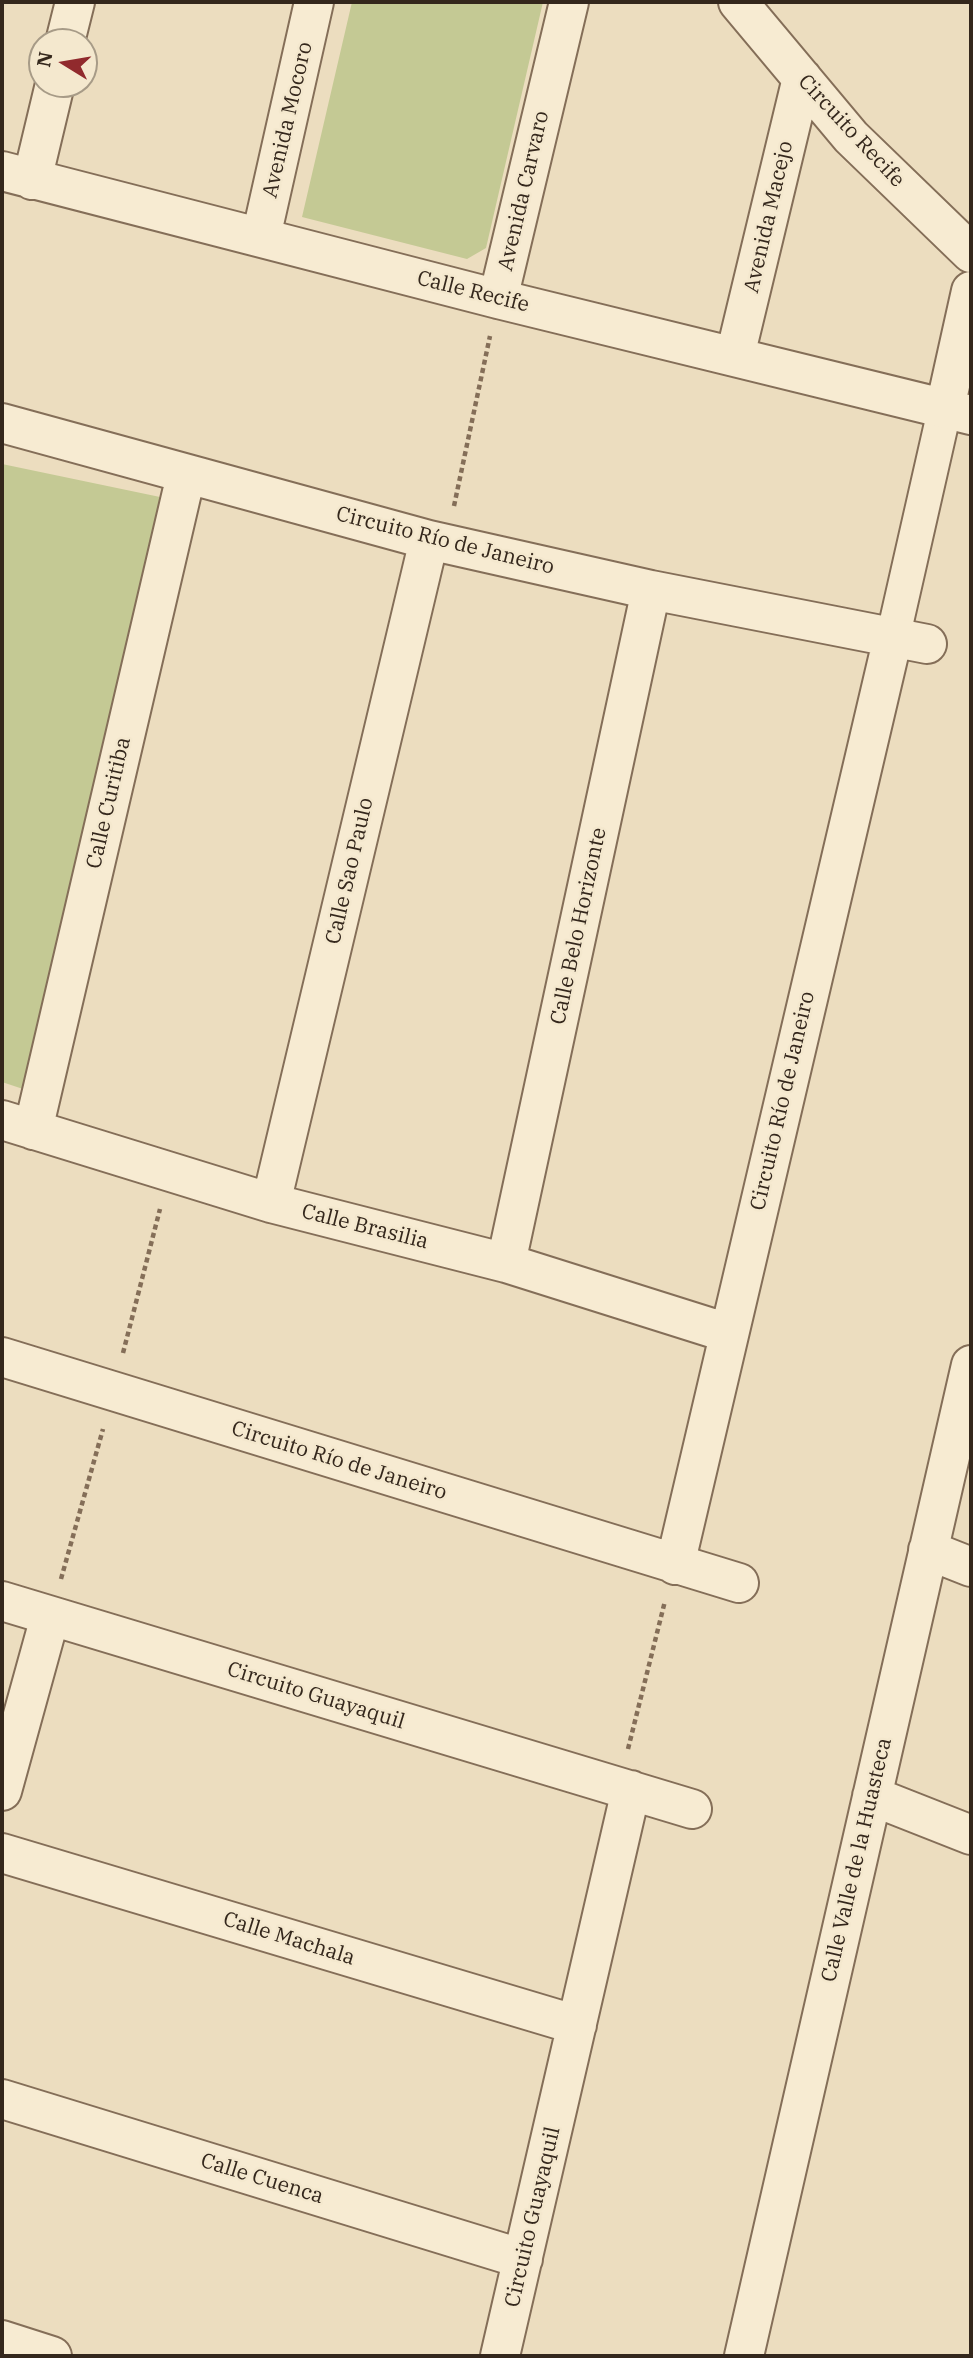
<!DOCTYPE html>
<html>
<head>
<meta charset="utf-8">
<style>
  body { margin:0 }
  #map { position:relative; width:973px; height:2358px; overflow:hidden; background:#ecddbf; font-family:"IBM Plex Serif",serif }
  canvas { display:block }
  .frame { position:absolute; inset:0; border:4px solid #34271c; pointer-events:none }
  .north { position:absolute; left:28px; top:28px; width:70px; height:70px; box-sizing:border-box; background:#f4e8ce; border:2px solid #a79b87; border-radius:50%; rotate:281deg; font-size:19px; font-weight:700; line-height:28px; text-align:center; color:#34271c }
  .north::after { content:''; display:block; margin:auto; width:24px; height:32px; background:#912a2d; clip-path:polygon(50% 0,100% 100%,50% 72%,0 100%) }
</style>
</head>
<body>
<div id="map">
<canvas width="973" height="2358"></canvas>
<div class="frame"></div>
<div class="north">N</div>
</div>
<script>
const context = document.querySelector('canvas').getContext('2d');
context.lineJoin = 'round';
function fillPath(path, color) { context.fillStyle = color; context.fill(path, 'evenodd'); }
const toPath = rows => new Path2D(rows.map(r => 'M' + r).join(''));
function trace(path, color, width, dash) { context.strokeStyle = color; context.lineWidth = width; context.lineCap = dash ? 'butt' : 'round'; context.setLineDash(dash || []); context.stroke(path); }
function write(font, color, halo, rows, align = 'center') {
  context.font = font + ' "IBM Plex Serif",serif'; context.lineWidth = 5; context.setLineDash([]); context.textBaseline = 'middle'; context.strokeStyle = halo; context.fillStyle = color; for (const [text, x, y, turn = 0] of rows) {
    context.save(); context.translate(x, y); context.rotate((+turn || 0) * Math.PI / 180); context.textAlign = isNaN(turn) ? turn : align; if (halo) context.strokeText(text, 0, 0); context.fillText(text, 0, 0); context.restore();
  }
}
fillPath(toPath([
  [352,2,543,2,486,248,467,259,302,217],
  [2,464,160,497,23,1089,2,1082]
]), '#c4c994');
const pedestrian = toPath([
  [893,637,945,408]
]);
const minor = toPath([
  [738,2,851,137,971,253],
  [65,42,75,2],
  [2,171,498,299,971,415],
  [32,180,55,84],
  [261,237,314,2],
  [498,299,569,2],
  [735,356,802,78],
  [945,408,971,291],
  [2,423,429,540,651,590,927,644],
  [2,1120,271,1203,506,1263,728,1333],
  [33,1130,186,475],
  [271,1203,429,540],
  [506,1263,651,590],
  [2,1357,739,1583],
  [928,1550,971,1567],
  [675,1565,893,637],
  [2,1601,692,1809],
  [2,1791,50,1617],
  [872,1796,971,1835],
  [2,1853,577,2025],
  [2,2099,523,2259],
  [2,2340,52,2356],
  [500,2356,631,1790],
  [744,2356,971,1365]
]);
trace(pedestrian, '#846e58', 37);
trace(minor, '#846e58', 42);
trace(toPath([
  [454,506,490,336],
  [123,1353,160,1209],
  [61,1579,103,1429],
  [628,1749,665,1601]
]), '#846e58', 4.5, [5, 3.5]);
trace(pedestrian, '#f7ebd2', 33);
trace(minor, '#f7ebd2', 38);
write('21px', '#34271c', '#f4e8ce', [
  ["Avenida Mocoro",288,120,-77],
  ["Circuito Recife",851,131,47],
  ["Avenida Carvaro",524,191,-77],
  ["Avenida Macejo",769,217,-77],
  ["Calle Recife",473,292,14],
  ["Circuito Río de Janeiro",445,541,14],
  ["Calle Curitiba",109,803,-77],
  ["Calle Sao Paulo",350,871,-77],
  ["Calle Belo Horizonte",579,926,-78],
  ["Circuito Río de Janeiro",783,1101,-77],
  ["Calle Brasilia",365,1227,14],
  ["Circuito Río de Janeiro",339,1461,17],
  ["Circuito Guayaquil",316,1696,17],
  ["Calle Valle de la Huasteca",857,1860,-77],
  ["Calle Machala",289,1939,17],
  ["Calle Cuenca",262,2179,17],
  ["Circuito Guayaquil",533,2217,-77]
]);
</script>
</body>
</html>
